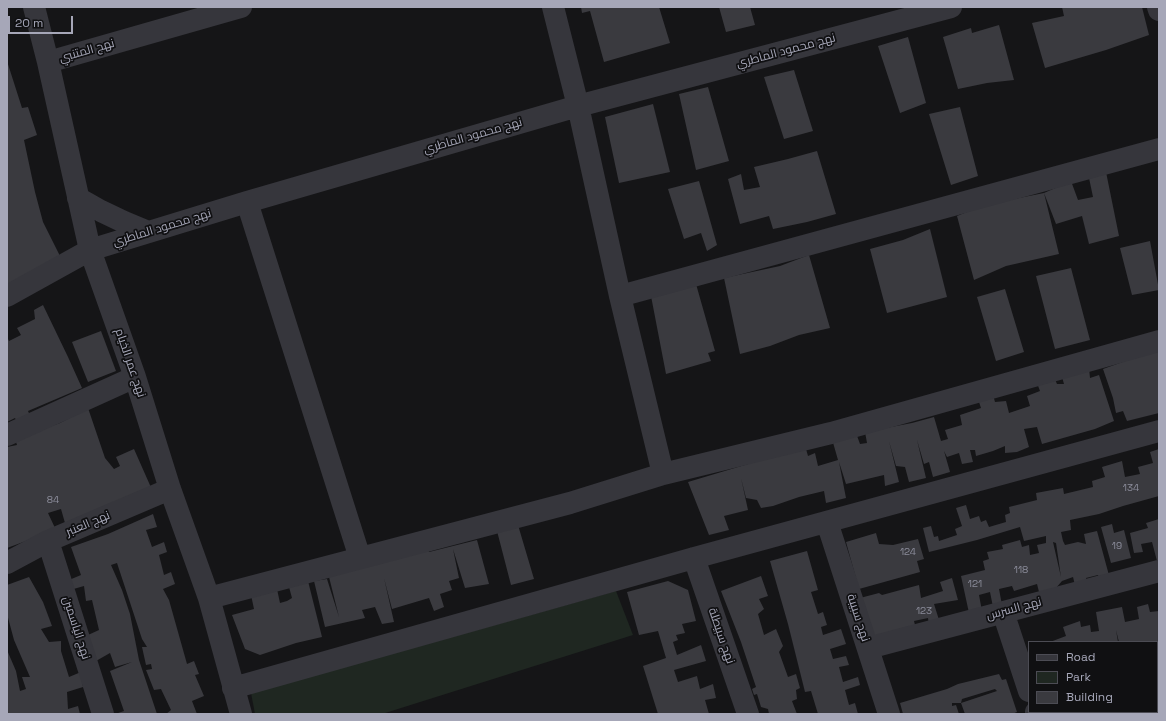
<!DOCTYPE html>
<html>
<head>
<meta charset="utf-8">
<style>
  body { margin:0 }
  #map { position:relative; width:1166px; height:721px; overflow:hidden; background:#151517; font-family:"Space Grotesk",sans-serif }
  canvas { display:block }
  .frame { position:absolute; inset:0; border:8px solid #a6a7b8; pointer-events:none }
  .legend { position:absolute; left:1028px; top:641px; width:130px; height:72px; box-sizing:border-box; background:#101012; border:1px solid #4c4c54; margin:0; padding:5px 7px; list-style:none; font-size:12px; color:#a6a7b8 }
  .legend li { display:flex; align-items:center; gap:8px; height:20px }
  .legend b { width:20px; border:1px solid #4c4c54 }
  .scale { position:absolute; left:8px; top:16px; width:65px; height:18px; box-sizing:border-box; border:2px solid #a6a7b8; border-top:0; padding-left:5px; font-size:12px; line-height:14px; white-space:nowrap; color:#a6a7b8; -webkit-text-stroke:3px #101012; paint-order:stroke }
</style>
</head>
<body>
<div id="map">
<canvas width="1166" height="721"></canvas>
<div class="frame"></div>
<ul class="legend">
<li><b style="height:5px;background:#36363c"></b>Road</li>
<li><b style="height:11px;background:#1f2721"></b>Park</li>
<li><b style="height:11px;background:#3a3a3f"></b>Building</li>
</ul>
<div class="scale">20 m</div>
</div>
<script>
const context = document.querySelector('canvas').getContext('2d');
context.lineJoin = 'round';
function fillPath(path, color) { context.fillStyle = color; context.fill(path, 'evenodd'); }
const toPath = rows => new Path2D(rows.map(r => 'M' + r).join(''));
function trace(path, color, width, dash) { context.strokeStyle = color; context.lineWidth = width; context.lineCap = dash ? 'butt' : 'round'; context.setLineDash(dash || []); context.stroke(path); }
function write(font, color, halo, rows, align = 'center') {
  context.font = font + ' "Space Grotesk",Cairo,sans-serif'; context.lineWidth = 3.5; context.setLineDash([]); context.textBaseline = 'middle'; context.strokeStyle = halo; context.fillStyle = color; for (const [text, x, y, turn = 0] of rows) {
    context.save(); context.translate(x, y); context.rotate((+turn || 0) * Math.PI / 180); context.textAlign = isNaN(turn) ? turn : align; if (halo) context.strokeText(text, 0, 0); context.fillText(text, 0, 0); context.restore();
  }
}
fillPath(toPath([
  [616,591,633,635,382,714,255,714,251,693]
]), '#1f2721');
fillPath(toPath([
  [581,7,659,7,670,43,604,62,590,11,582,13],
  [719,7,750,7,755,25,726,32],
  [1062,7,1142,7,1149,35,1106,50,1045,68,1032,23,1064,16],
  [999,25,1014,80,987,83,958,89,943,37,971,28,972,33],
  [908,37,926,103,900,113,878,46],
  [7,61,22,108,28,107,37,135,24,140,35,192,43,222,59,254,60,260,7,285],
  [794,70,813,131,784,139,764,77],
  [708,87,729,161,696,170,679,94],
  [653,104,670,172,619,183,605,117],
  [960,107,978,176,951,185,929,114],
  [817,151,836,214,807,222,773,229,769,216,740,224,728,179,741,174,744,190,760,187,754,167,788,159],
  [1106,172,1119,236,1089,244,1082,216,1056,224,1044,193,1071,181,1078,200,1093,197,1089,178],
  [699,181,717,245,707,251,701,233,684,239,668,189],
  [1044,193,1059,254,1006,266,974,280,957,216,984,205],
  [930,229,947,297,887,313,870,249,903,240],
  [1150,241,1159,290,1132,295,1120,248],
  [809,255,830,328,799,335,770,346,740,354,724,278,780,266],
  [1071,268,1090,340,1055,349,1036,276],
  [696,284,715,351,708,353,711,361,666,374,651,296],
  [1005,289,1024,352,996,361,977,297],
  [43,305,68,357,82,388,28,411,32,420,19,426,15,418,7,422,7,337,9,341,21,335,17,328,35,319,34,310],
  [101,331,116,371,88,382,72,342],
  [1159,349,1159,413,1127,421,1123,411,1116,413,1113,398,1103,369],
  [1089,368,1090,378,1099,375,1114,421,1095,429,1042,444,1037,427,1024,429,1029,447,1017,452,1005,453,1005,446,993,451,976,456,975,450,970,450,973,462,962,464,959,453,947,457,944,451,950,472,933,477,929,462,924,464,917,440,926,478,909,482,905,467,896,466,889,441,899,482,885,486,884,475,846,484,839,462,846,498,826,503,824,491,799,497,773,506,761,508,757,500,746,498,741,478,748,510,724,516,729,530,709,535,688,482,788,452,806,449,808,456,815,453,818,466,838,460,832,439,856,433,860,444,867,443,865,432,912,423,934,417,941,441,948,439,945,430,962,425,960,415,981,408,978,399,993,395,995,402,1006,401,1009,413,1030,406,1027,396,1040,391,1037,383,1054,377,1057,384,1064,384,1062,377],
  [88,408,105,458,114,469,120,466,116,457,134,449,153,492,65,523,61,509,48,513,55,528,26,541,7,548,7,447,17,445,15,439,60,423],
  [1159,449,1159,496,1123,506,1099,514,1070,520,1071,530,1061,532,1063,541,1065,545,1078,542,1086,544,1084,534,1097,531,1110,579,1100,581,1098,575,1086,578,1088,586,1076,589,1073,577,1062,581,1056,588,1039,592,1037,584,1014,591,1012,586,999,589,1002,605,993,607,990,592,979,595,982,611,969,613,961,576,985,570,983,561,989,559,987,552,1003,549,1002,545,1020,540,1022,547,1029,545,1030,555,1039,553,1037,545,1046,543,1046,536,1024,541,1020,527,977,540,929,552,923,528,931,526,934,537,938,536,939,541,957,535,955,529,962,526,956,508,966,505,970,519,979,516,981,522,986,520,989,527,1006,522,1005,515,1010,513,1009,507,1037,500,1036,493,1063,488,1064,494,1093,487,1092,481,1105,477,1102,467,1122,461,1125,477,1140,474,1138,467,1153,463,1150,452],
  [1053,542,1056,543,1061,577],
  [153,514,157,527,146,530,152,547,164,542,167,552,159,555,164,575,171,572,175,584,163,589,169,600,187,664,194,661,199,674,195,675,204,696,192,701,197,714,166,714,171,710,161,689,154,690,146,670,152,669,151,664,146,665,142,647,147,647,142,639,117,563,111,565,122,590,130,614,139,660,157,714,115,714,124,711,110,671,132,662,115,667,110,653,96,661,88,635,99,630,92,600,86,601,84,586,70,590,69,580,81,575,71,547,108,534],
  [1159,519,1159,560,1157,561,1152,542,1141,544,1143,552,1134,553,1130,533,1148,528,1146,523],
  [1112,524,1114,533,1124,530,1131,558,1111,563,1101,527],
  [518,525,534,579,511,585,497,531],
  [876,533,879,544,893,545,918,539,924,559,917,561,920,572,859,589,846,542],
  [477,540,489,584,465,588,453,549,459,578,449,581,452,590,440,594,444,607,434,611,429,598,392,609,384,578,394,622,382,624,375,607,362,610,365,618,325,627,314,581,327,579,339,617,328,573,427,547,429,552],
  [807,551,818,590,811,592,818,614,823,612,827,625,821,627,823,635,841,629,846,644,830,649,833,659,846,656,849,665,839,667,843,682,858,677,860,685,845,690,849,705,855,703,858,714,818,714,811,691,805,692,788,624,770,561],
  [761,576,768,596,759,599,764,609,758,614,764,635,776,629,783,646,779,652,788,677,796,674,800,688,796,690,797,699,792,701,797,714,769,714,768,709,761,707,757,694,754,695,752,689,756,687,741,642,721,591],
  [29,577,43,602,52,626,41,629,49,642,61,641,61,651,69,677,81,672,83,687,67,692,68,709,78,706,80,714,7,714,7,650,16,671,20,691,26,689,22,677,30,677,14,640,7,614,7,585],
  [952,578,958,600,934,604,940,623,929,626,928,618,914,621,916,629,872,644,860,598,879,593,882,595,919,585,921,598,943,591,940,582],
  [308,581,322,637,296,643,260,655,245,649,232,615,254,609,251,595,277,589,280,603,287,601,292,598,289,587],
  [668,581,688,590,696,621,682,624,685,633,676,635,678,640,673,642,677,655,701,645,706,661,674,670,678,682,697,676,700,689,713,684,716,698,705,700,709,714,658,714,643,666,666,658,658,631,639,635,627,592],
  [1148,604,1150,612,1159,611,1159,676,1157,676,1157,642,1119,642,1116,630,1118,642,1050,642,1066,636,1063,627,1080,621,1081,627,1090,625,1091,632,1099,631,1096,612,1122,607,1125,622,1139,619,1137,607],
  [999,674,1002,680,1006,679,1017,712,1012,714,965,714,961,703,952,703,952,706,956,705,959,714,903,714,900,703,947,689,958,684],
  [995,689,997,691,961,703,962,699],
  [1040,712,1085,712,1085,714,1040,714]
]), '#3a3a3f');
trace(toPath([
  [34,7,48,62,90,250,135,377,170,489,209,598,241,714],
  [553,7,578,106,620,296,663,474],
  [1158,7,1159,10],
  [48,62,241,7],
  [78,198,101,211,124,222,148,232],
  [247,202,360,558],
  [7,296,90,250,247,202,578,106,951,7],
  [620,296,1159,149],
  [7,435,135,377],
  [827,522,889,714],
  [48,541,103,714],
  [694,558,748,714],
  [7,563,48,541,170,489],
  [209,598,570,503,663,474,831,433,1159,341],
  [1003,612,1029,691],
  [868,648,1159,571],
  [233,688,694,558,1159,431],
  [1036,712,1036,714],
  [1147,714,1155,712]
]), '#36363c', 22);
write('10px', '#8b8c9a', null, [
  ["134",1131,488],
  ["84",53,500],
  ["19",1117,546],
  ["124",908,552],
  ["118",1021,570],
  ["121",975,584],
  ["123",924,611]
]);
write('12px', '#a6a7b8', '#101012', [
  ["نهج المتنبي",87,51,-16],
  ["نهج محمود الماطري",786,51,-15],
  ["نهج محمود الماطري",473,136,-16],
  ["نهج محمود الماطري",162,228,-17],
  ["نهج عمر الخيام",130,363,71],
  ["نهج العنبر",88,524,-23],
  ["نهج السرس",1014,609,-15],
  ["نهج سبيبة",858,618,72],
  ["نهج الياسمين",76,628,72],
  ["نهج سبيطلة",721,636,71]
]);
</script>
</body>
</html>
